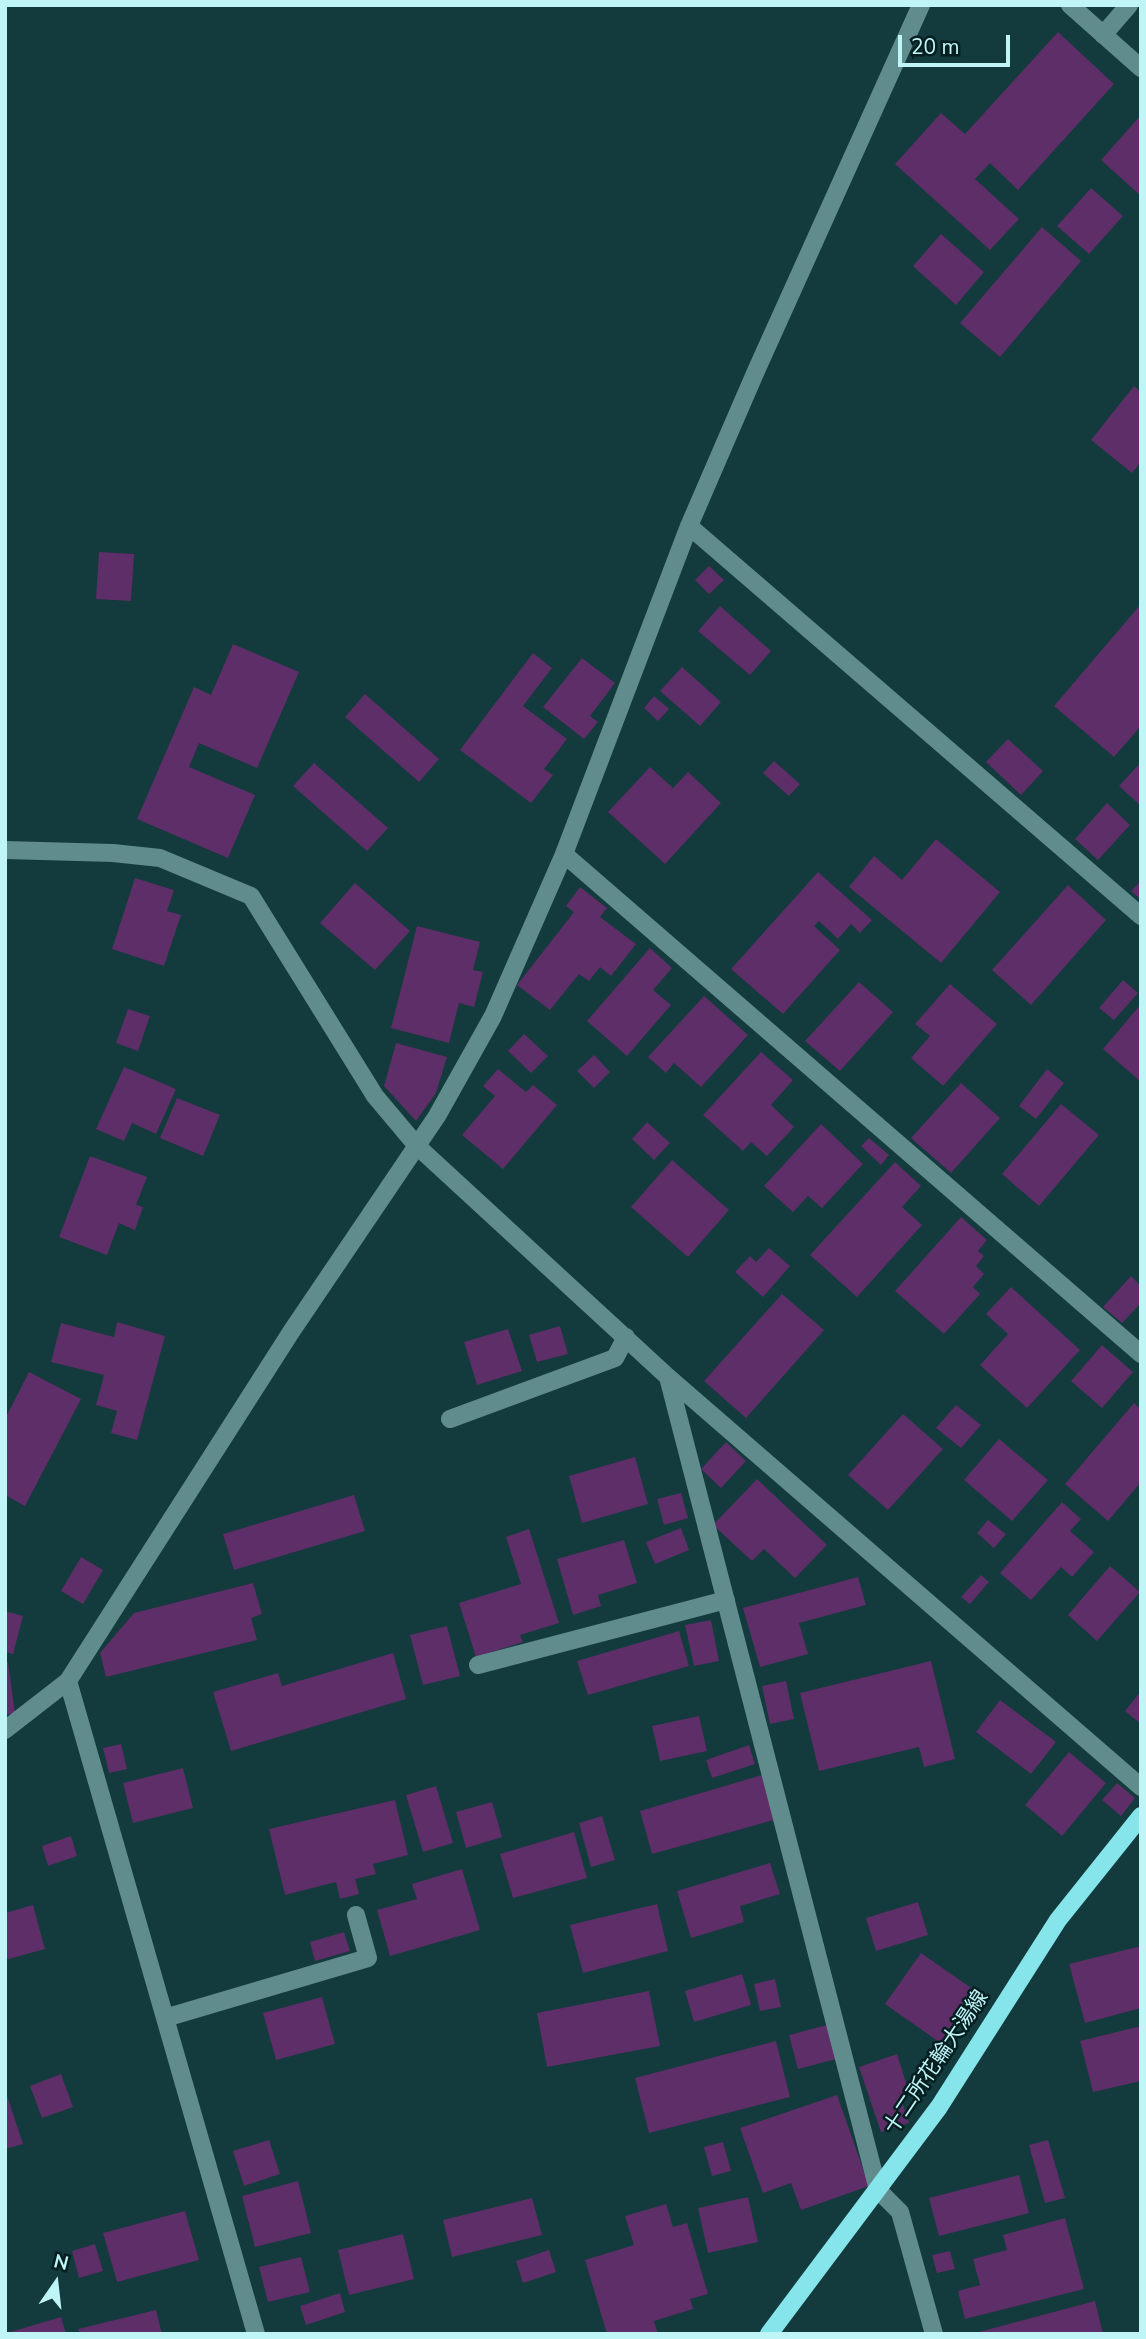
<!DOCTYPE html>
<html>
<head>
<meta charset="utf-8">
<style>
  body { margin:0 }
  #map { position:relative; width:1146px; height:2339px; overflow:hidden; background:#133a3c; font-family:"Nunito Sans",sans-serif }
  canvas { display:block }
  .frame { position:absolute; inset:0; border:7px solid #c0f5f8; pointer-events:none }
  .north { position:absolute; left:21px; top:2248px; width:70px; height:70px; -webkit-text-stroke:5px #051f21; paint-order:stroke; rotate:14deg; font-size:19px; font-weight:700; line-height:28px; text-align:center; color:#c0f5f8 }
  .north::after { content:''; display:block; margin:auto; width:24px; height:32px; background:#c0f5f8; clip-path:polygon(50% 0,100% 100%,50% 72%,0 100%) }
  .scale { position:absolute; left:898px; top:35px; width:112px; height:32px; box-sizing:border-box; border:4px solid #c0f5f8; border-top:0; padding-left:9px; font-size:21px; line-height:24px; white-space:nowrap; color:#c0f5f8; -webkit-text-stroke:5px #051f21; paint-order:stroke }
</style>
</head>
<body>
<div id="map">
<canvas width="1146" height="2339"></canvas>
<div class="frame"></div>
<div class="north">N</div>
<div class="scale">20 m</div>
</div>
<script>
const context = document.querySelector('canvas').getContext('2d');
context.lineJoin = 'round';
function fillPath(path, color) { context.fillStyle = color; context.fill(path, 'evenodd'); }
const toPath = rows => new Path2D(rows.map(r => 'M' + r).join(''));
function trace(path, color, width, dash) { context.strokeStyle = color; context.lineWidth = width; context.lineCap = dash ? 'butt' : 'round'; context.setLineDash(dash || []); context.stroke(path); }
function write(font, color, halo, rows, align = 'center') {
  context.font = font + ' "Nunito Sans","Noto Sans JP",sans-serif'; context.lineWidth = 5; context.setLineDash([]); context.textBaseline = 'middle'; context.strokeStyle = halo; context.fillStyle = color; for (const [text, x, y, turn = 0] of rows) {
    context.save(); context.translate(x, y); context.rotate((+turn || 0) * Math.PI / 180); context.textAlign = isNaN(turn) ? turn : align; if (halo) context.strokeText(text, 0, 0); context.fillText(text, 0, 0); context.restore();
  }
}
fillPath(toPath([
  [1058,32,1114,84,1018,190,990,163,975,179,1019,219,990,250,895,164,941,113,965,134],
  [1141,115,1141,196,1101,160],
  [1091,188,1123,216,1089,254,1057,226],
  [1042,227,1081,261,1000,357,960,323],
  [941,234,984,272,956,305,913,266],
  [1134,386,1141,392,1141,462,1132,473,1091,440],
  [99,552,134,554,131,601,96,599],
  [709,566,724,580,709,594,695,580],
  [1141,604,1141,726,1114,757,1054,706],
  [720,606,771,651,750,675,698,631],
  [233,644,299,672,257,768,199,743,189,767,255,795,228,858,137,819,194,687,211,695],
  [533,653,552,668,523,706,567,739,544,769,553,775,531,803,460,750],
  [582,658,615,683,590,716,598,722,584,739,543,707],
  [682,667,721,702,700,726,660,691],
  [365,694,439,759,419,782,345,717],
  [654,696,669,709,658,721,644,708],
  [1008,739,1043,771,1021,795,986,762],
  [774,761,800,784,789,796,763,773],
  [1141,762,1141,806,1119,786],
  [314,763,388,828,367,851,293,786],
  [650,767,673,788,688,772,721,803,665,864,608,812],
  [1107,803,1130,825,1098,860,1075,839],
  [936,839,1000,892,941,963,849,887,874,856,902,880],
  [818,872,872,920,860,933,851,924,838,939,819,921,814,926,840,950,783,1014,731,969],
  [135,878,174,890,167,911,181,915,164,966,112,949],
  [1141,881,1141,900,1131,891],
  [355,883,410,931,375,970,320,923],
  [1068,885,1106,920,1031,1005,992,970],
  [580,887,607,908,600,917,636,944,611,976,600,967,589,981,579,974,550,1010,517,985,574,912,566,906],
  [417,926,480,942,473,970,483,972,474,1007,459,1003,449,1043,391,1028],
  [650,948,672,968,653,990,671,1005,627,1056,587,1021],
  [1123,980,1138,993,1114,1020,1099,1008],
  [859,982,893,1012,840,1071,805,1041],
  [950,984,997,1024,943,1086,911,1058,930,1036,915,1024],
  [704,996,748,1035,701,1087,674,1063,666,1073,648,1057],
  [1141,1004,1141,1082,1103,1049],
  [128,1009,150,1016,138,1051,116,1043],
  [524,1034,548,1056,531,1073,508,1051],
  [396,1043,447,1057,436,1093,416,1121,384,1086],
  [761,1052,793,1080,771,1105,794,1127,767,1156,751,1142,743,1151,703,1115],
  [594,1055,610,1072,594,1088,577,1071],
  [124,1067,176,1089,156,1134,132,1123,124,1141,96,1129],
  [498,1069,526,1092,533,1085,557,1105,503,1169,462,1135,495,1096,483,1086],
  [1047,1069,1064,1083,1036,1119,1019,1106],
  [961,1083,1000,1118,951,1173,911,1138],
  [177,1098,220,1115,203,1156,160,1138],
  [1061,1104,1099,1135,1039,1206,1002,1174],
  [647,1122,670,1143,654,1160,632,1139],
  [821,1124,863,1164,822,1208,808,1196,793,1212,764,1186],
  [869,1138,889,1155,881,1165,861,1146],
  [90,1156,147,1177,136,1205,143,1207,135,1230,119,1223,107,1255,59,1237],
  [672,1160,729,1210,688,1257,631,1207],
  [895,1162,921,1186,902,1207,922,1225,857,1297,810,1255],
  [961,1217,987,1240,978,1251,984,1256,976,1266,984,1274,973,1287,980,1294,944,1334,895,1291],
  [769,1248,790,1266,763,1297,735,1272,750,1256,756,1262],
  [1131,1276,1141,1286,1141,1303,1122,1323,1103,1307],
  [1011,1287,1080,1350,1027,1408,980,1365,1008,1334,986,1314],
  [782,1294,824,1330,746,1418,704,1381],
  [117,1322,165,1336,137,1440,111,1433,117,1411,96,1405,104,1375,51,1362,61,1323,114,1337],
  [560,1326,568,1354,537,1362,529,1335],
  [508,1329,522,1371,477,1385,464,1342],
  [1102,1345,1133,1372,1102,1408,1071,1381],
  [29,1372,81,1399,25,1506,5,1495,5,1419],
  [1134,1403,1141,1409,1141,1482,1108,1521,1065,1484],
  [956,1405,981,1425,961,1448,936,1428],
  [903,1414,943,1449,888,1510,848,1475],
  [999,1439,1048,1480,1012,1521,964,1480],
  [726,1442,746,1461,721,1488,701,1469],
  [635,1457,648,1504,582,1523,569,1476],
  [757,1479,827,1545,795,1578,764,1549,752,1561,713,1525],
  [681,1493,688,1518,664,1525,657,1499],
  [354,1495,365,1531,234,1570,223,1534],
  [1062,1502,1081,1519,1070,1531,1094,1552,1072,1577,1061,1567,1031,1600,1000,1573],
  [988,1520,1006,1534,994,1548,977,1533],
  [681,1528,689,1550,655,1564,646,1542],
  [529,1529,559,1623,520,1635,523,1642,476,1657,459,1603,521,1584,506,1537],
  [624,1540,637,1583,598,1595,601,1606,573,1615,557,1559],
  [81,1557,103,1570,83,1604,61,1591],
  [1110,1566,1140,1592,1097,1641,1068,1615],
  [981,1575,989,1582,970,1604,961,1597],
  [858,1577,866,1605,799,1623,808,1654,760,1667,743,1608],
  [253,1583,262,1614,251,1618,257,1640,106,1677,100,1653,134,1613],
  [5,1611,23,1616,13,1654,5,1652],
  [711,1620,719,1661,694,1666,685,1625],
  [447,1626,460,1676,423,1685,410,1635],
  [679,1631,689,1666,588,1695,577,1661],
  [393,1653,406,1699,231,1751,213,1692,278,1673,282,1686],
  [931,1661,955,1759,924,1767,919,1747,819,1771,800,1693],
  [5,1662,8,1662,15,1713,5,1715],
  [786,1681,794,1719,770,1724,762,1686],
  [1141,1691,1141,1724,1125,1711],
  [1000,1700,1056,1742,1031,1774,976,1732],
  [699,1716,707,1751,660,1761,652,1726],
  [121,1744,127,1769,109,1773,103,1748],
  [749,1745,755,1764,712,1778,706,1760],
  [1069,1752,1106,1783,1062,1836,1025,1805],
  [183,1768,193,1808,133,1823,123,1783],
  [762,1775,774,1820,652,1854,640,1811],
  [1117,1783,1135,1798,1121,1816,1102,1800],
  [436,1786,453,1843,423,1852,406,1795],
  [395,1800,408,1855,373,1864,376,1874,355,1879,359,1894,340,1899,336,1882,285,1895,269,1829],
  [492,1802,502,1837,466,1848,456,1812],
  [602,1816,615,1860,591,1867,579,1823],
  [574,1832,587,1878,513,1898,500,1854],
  [71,1836,77,1856,48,1866,42,1846],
  [770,1863,780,1894,740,1906,744,1922,691,1938,677,1891],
  [462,1869,480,1930,390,1956,377,1910,417,1899,412,1884],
  [918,1902,928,1935,876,1951,866,1918],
  [657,1904,668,1951,583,1973,570,1925],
  [33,1905,45,1949,5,1960,5,1913],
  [344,1932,350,1951,315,1961,310,1942],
  [1141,1946,1141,2008,1085,2023,1069,1964],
  [921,1953,977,1992,942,2044,885,2004],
  [742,1974,751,2005,694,2022,685,1991],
  [775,1979,781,2007,760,2011,754,1984],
  [649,1991,660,2046,547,2067,537,2013],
  [322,1997,335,2044,276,2060,263,2013],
  [827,2025,836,2059,798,2069,789,2035],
  [1141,2026,1141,2081,1093,2092,1080,2041],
  [776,2041,790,2097,649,2133,635,2078],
  [897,2054,909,2092,900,2095,909,2123,881,2132,859,2067],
  [61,2074,73,2107,42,2118,30,2086],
  [5,2089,23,2144,5,2149],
  [837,2095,869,2186,801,2210,791,2183,763,2193,740,2128],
  [269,2140,280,2174,244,2186,233,2151],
  [1048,2140,1065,2198,1045,2203,1029,2145],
  [723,2142,731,2171,712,2176,704,2147],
  [1019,2175,1029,2213,939,2236,929,2198],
  [298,2181,311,2233,255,2247,242,2196],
  [748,2197,758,2242,708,2253,698,2208],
  [532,2198,542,2235,452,2257,443,2220],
  [666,2204,673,2227,687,2223,708,2294,690,2299,693,2309,654,2321,658,2334,607,2334,585,2260,634,2245,625,2216],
  [185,2211,199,2260,117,2282,103,2233],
  [1065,2218,1084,2289,965,2319,958,2291,980,2285,973,2259,1007,2250,1003,2235],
  [403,2234,414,2279,349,2295,338,2250],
  [95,2244,103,2271,79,2278,72,2251],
  [549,2250,556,2272,523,2283,516,2261],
  [950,2251,955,2269,937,2273,932,2255],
  [301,2257,310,2292,268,2302,259,2267],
  [340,2293,345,2312,306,2325,300,2306],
  [1095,2301,1103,2334,975,2334,975,2333],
  [156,2310,162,2334,80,2334,78,2329],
  [61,2317,66,2334,7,2334,7,2333]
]), '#5d2e67');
trace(toPath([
  [1070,5,1141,68],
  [1103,35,1129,5],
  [689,526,1141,916],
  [5,850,113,853,160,858,251,896,375,1096,417,1146,668,1377,1141,1787],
  [564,854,1141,1354],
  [668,1377,878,2190,900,2212,934,2334],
  [450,1419,615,1358,626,1337],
  [478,1665,726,1600],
  [68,1681,256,2334],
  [5,1730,68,1681,291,1332,437,1116,493,1016,564,854,689,526,756,371,921,5],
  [165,2018,368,1958,356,1915]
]), '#608c8e', 18);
trace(toPath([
  [769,2334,939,2107,1058,1920,1141,1816]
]), '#85e5ea', 18);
write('21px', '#c0f5f8', '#051f21', [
  ["十二所花輪大湯線",937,2063,-56]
]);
</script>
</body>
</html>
